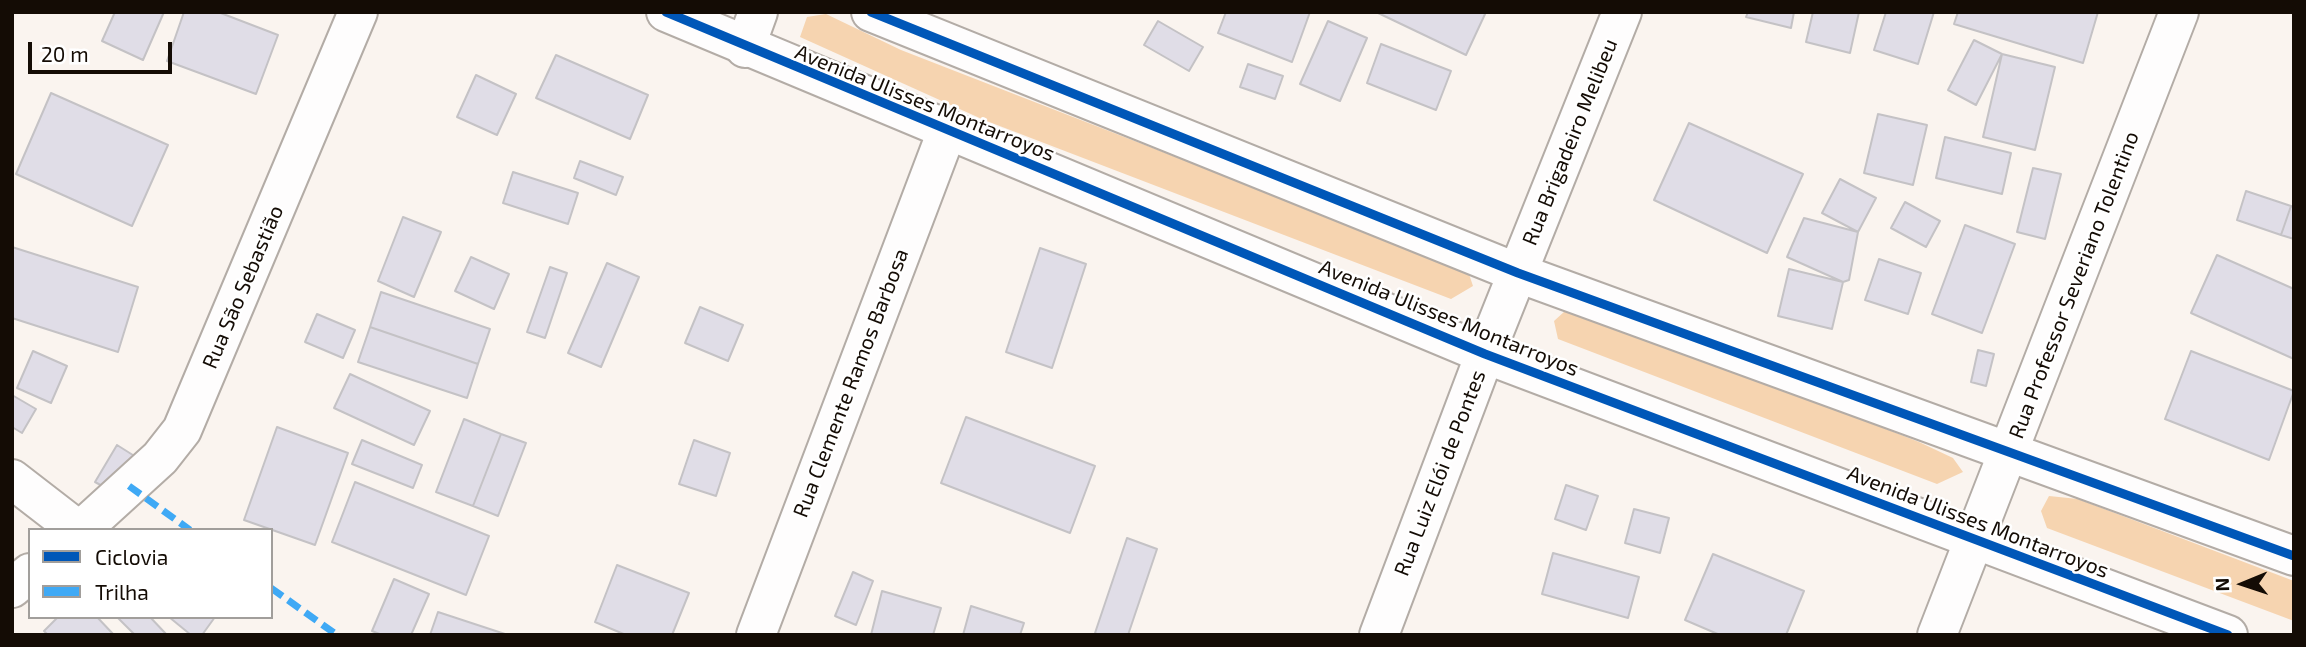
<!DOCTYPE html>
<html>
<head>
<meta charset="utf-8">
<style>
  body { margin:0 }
  #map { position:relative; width:2306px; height:647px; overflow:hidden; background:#faf4ef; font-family:"Exo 2",sans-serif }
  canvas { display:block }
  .frame { position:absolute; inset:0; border:14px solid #140c05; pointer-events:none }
  .legend { position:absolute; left:28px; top:528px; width:245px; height:91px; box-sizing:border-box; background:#fff; border:2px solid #a19e9b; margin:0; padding:9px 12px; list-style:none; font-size:21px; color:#140c05 }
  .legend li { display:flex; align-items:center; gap:14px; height:35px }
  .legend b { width:35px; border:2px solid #a19e9b }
  .north { position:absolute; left:2208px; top:549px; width:70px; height:70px; -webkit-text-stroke:5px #fff; paint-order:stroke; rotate:268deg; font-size:19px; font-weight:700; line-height:28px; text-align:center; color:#140c05 }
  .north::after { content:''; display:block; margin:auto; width:24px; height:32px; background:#140c05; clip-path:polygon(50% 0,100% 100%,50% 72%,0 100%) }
  .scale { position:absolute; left:28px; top:42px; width:144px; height:32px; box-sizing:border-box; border:4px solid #140c05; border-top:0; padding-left:9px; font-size:21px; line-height:24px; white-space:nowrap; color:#140c05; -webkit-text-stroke:5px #fff; paint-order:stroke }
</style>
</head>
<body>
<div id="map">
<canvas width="2306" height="647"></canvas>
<div class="frame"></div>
<ul class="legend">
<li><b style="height:9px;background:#0057b8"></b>Ciclovia</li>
<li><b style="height:9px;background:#3fa9f5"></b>Trilha</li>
</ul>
<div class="north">N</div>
<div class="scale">20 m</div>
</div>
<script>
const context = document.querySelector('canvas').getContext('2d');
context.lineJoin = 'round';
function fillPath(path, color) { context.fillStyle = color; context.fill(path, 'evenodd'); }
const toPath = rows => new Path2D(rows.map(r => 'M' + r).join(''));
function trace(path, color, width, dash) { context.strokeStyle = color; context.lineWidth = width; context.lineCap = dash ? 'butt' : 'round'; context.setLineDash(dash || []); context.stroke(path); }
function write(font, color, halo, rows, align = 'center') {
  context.font = font + ' "Exo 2",sans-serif'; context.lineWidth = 5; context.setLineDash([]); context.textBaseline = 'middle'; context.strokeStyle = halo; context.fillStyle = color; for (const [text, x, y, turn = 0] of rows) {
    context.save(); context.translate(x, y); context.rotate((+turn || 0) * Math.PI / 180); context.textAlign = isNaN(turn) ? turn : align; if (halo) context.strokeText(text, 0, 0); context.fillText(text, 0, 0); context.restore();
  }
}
fillPath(toPath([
  [826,14,901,50,1240,182,1393,237,1468,271,1473,286,1451,299,984,120,800,37,807,17],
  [1565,311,1595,314,1919,442,1953,458,1963,472,1937,484,1558,339,1554,321],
  [2049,496,2078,499,2294,581,2294,621,2047,528,2041,511]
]), '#f6d4b0');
const building = toPath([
  [115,12,164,12,143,60,102,41,115,12],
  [184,12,218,12,278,35,256,94,167,61,184,12],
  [1226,12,1310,12,1292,62,1218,33,1226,12],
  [1376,12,1486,12,1466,55,1376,12],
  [1748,12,1794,12,1791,28,1746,17,1748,12],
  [1813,12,1859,12,1850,53,1806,42,1813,12],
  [1886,12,1934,12,1918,64,1874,50,1886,12],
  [1958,12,2098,12,2083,63,1954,24,1958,12],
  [1158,21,1203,47,1189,71,1144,45,1158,21],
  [1328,21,1367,38,1340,101,1300,84,1328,21],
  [1974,40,2002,54,1976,105,1948,90,1974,40],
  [1381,44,1451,71,1436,110,1367,83,1381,44],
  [2002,54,2055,67,2035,150,1983,137,2002,54],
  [556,55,648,95,630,139,536,98,556,55],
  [1248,64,1283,76,1275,99,1240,87,1248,64],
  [476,75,516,94,497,135,457,117,476,75],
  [51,93,168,145,132,226,16,174,51,93],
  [1878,114,1927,125,1913,185,1864,173,1878,114],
  [1689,123,1803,174,1767,253,1654,200,1689,123],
  [1945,137,2011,153,2002,194,1936,178,1945,137],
  [580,161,623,177,616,195,574,178,580,161],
  [2033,168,2061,174,2045,239,2017,232,2033,168],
  [513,172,578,193,568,224,503,203,513,172],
  [1840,179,1876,198,1858,232,1822,213,1840,179],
  [2246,191,2291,206,2281,235,2237,220,2246,191],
  [1905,202,1940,221,1926,247,1891,228,1905,202],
  [2291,206,2294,207,2294,239,2281,235,2291,206],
  [403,217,441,232,414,297,378,281,403,217],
  [1804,218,1858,232,1849,280,1843,282,1787,257,1804,218],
  [1965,225,2015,244,1982,333,1932,314,1965,225],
  [12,247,138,287,118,352,12,318,12,247],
  [1040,248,1086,264,1052,368,1006,352,1040,248],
  [2217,255,2294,289,2294,359,2191,313,2217,255],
  [471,257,509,274,494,309,455,291,471,257],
  [1879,259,1921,273,1908,314,1865,300,1879,259],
  [607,263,639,277,601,367,568,353,607,263],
  [550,267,567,273,545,338,527,332,550,267],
  [1789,269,1843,282,1832,329,1778,316,1789,269],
  [381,292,490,329,478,364,370,327,381,292],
  [700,307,743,325,728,361,685,343,700,307],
  [317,314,355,330,343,358,305,342,317,314],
  [370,327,478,364,467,398,358,362,370,327],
  [1978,350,1994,354,1986,386,1971,382,1978,350],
  [33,351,67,366,51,403,17,388,33,351],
  [2191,351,2294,391,2269,460,2165,419,2191,351],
  [350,374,430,411,414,445,334,408,350,374],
  [12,395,36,409,22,433,12,427,12,395],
  [966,417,1095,466,1070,533,941,483,966,417],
  [464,419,501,434,473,506,436,492,464,419],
  [277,427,348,453,315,545,244,520,277,427],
  [501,434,526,443,498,516,473,506,501,434],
  [362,440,422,465,413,488,352,464,362,440],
  [694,440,730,453,716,496,679,484,694,440],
  [117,445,136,457,115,493,95,482,117,445],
  [355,482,489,536,466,595,332,542,355,482],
  [1566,485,1598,496,1586,530,1555,519,1566,485],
  [1634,509,1669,518,1660,553,1625,543,1634,509],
  [1127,538,1157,549,1128,635,1099,635,1095,633,1127,538],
  [1553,553,1639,577,1628,618,1542,594,1553,553],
  [1713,554,1804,591,1786,635,1720,635,1685,620,1713,554],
  [617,565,689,593,672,635,626,635,595,622,617,565],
  [853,572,873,581,856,625,835,616,853,572],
  [394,579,429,594,411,635,382,635,372,631,394,579],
  [882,591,941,608,933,635,871,635,882,591],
  [971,606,1024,623,1020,635,963,635,971,606],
  [438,612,508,635,430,635,438,612],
  [58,617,97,617,114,635,48,635,44,631,58,617],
  [117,617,150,617,167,635,135,635,117,617],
  [169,617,215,617,202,635,191,635,169,617]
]);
fillPath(building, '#e0dde7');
trace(building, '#c4c2c5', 2);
const minor = toPath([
  [745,48,758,12],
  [12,479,78,530],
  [81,530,160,458,182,430,358,12],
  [12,588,30,573],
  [756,635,947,131],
  [1379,635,1485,354,1622,12],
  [1937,635,2179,12]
]);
const secondary = toPath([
  [666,12,1485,354,2228,635],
  [871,12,1518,273,2294,556]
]);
trace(minor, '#b3aca6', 42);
trace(secondary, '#b3aca6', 42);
trace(minor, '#fefdfd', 38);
trace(secondary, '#fefdfd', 38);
trace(toPath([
  [129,486,190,530],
  [271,588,337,635]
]), '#3fa9f5', 7, [14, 7]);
trace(toPath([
  [666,12,1485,354,2228,635],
  [871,12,1518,273,2294,556]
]), '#0057b8', 9);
write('21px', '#140c05', '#fff', [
  ["Avenida Ulisses Montarroyos",925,103,22],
  ["Rua Brigadeiro Melibeu",1570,142,-68],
  ["Rua Professor Severiano Tolentino",2074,285,-69],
  ["Rua São Sebastião",243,287,-67],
  ["Avenida Ulisses Montarroyos",1449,318,22],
  ["Rua Clemente Ramos Barbosa",851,383,-69],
  ["Rua Luiz Elói de Pontes",1440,473,-69],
  ["Avenida Ulisses Montarroyos",1978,522,21]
]);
</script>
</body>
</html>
